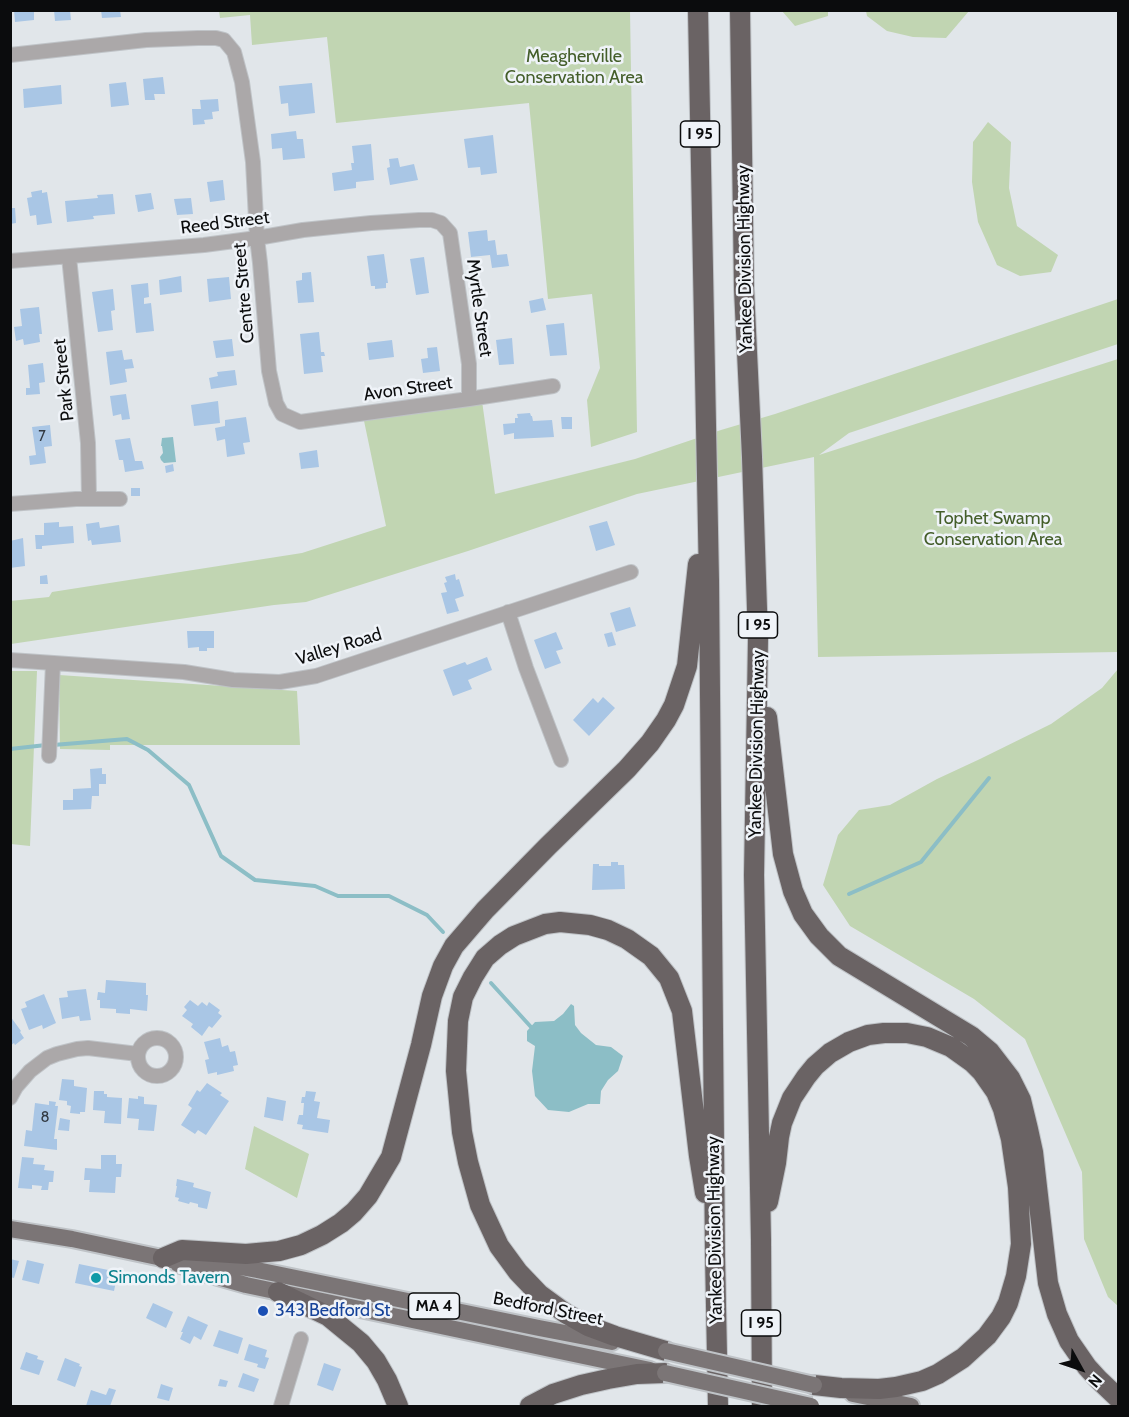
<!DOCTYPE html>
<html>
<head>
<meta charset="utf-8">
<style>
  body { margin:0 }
  #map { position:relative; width:1129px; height:1417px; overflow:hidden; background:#e1e6ea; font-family:Cabin,sans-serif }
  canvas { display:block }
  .frame { position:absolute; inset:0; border:12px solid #0b0c0d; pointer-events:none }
  .north { position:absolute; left:1051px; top:1339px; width:60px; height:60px; -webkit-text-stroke:4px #eff3f8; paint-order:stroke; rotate:130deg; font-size:16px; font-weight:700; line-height:24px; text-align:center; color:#0b0c0d }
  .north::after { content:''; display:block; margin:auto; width:21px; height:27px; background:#0b0c0d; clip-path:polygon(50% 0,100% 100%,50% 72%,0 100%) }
</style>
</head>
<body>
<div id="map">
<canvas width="1129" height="1417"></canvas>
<div class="frame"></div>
<div class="north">N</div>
</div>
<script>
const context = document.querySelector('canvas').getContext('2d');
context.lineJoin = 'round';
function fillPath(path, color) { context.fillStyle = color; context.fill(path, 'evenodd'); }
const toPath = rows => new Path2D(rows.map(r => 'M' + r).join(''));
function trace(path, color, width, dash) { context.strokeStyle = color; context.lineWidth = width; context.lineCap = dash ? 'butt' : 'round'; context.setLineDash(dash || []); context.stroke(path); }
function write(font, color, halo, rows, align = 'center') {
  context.font = font + ' Cabin,sans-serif'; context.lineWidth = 5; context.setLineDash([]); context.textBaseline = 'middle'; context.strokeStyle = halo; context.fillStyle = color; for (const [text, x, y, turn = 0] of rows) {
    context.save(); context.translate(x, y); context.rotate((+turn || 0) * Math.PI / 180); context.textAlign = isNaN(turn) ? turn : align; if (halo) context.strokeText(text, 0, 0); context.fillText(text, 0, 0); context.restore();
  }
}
fillPath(toPath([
  [219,11,630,11,637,432,591,447,587,400,600,368,592,294,548,299,529,103,336,123,327,37,252,45,250,15,220,18],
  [782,11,828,11,828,16,795,26],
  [866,11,866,10,969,11,946,38,913,37,887,31,867,16],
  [988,122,1011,142,1009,188,1017,226,1058,255,1051,272,1020,276,997,265,978,222,972,182,973,142],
  [1118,299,1118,344,849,433,819,455,1118,359,1118,652,818,657,814,457,637,494,468,551,306,602,274,605,11,644,10,601,49,597,52,592,302,553,386,526,363,416,482,401,495,494,635,459,721,430,775,414],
  [1118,669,1118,1306,1108,1297,1084,1239,1082,1172,1025,1039,974,999,850,926,823,885,838,835,859,810,890,805,937,779,980,759,1051,724,1102,688],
  [10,671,37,671,30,846,11,844],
  [59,675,297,691,300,745,110,745,110,750,60,749],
  [254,1126,309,1154,297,1198,245,1169]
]), '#c1d5b2');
fillPath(toPath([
  [173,437,176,462,164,463,161,460,160,457,163,453,162,446,161,446,162,438],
  [571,1004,574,1006,575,1025,581,1033,596,1045,611,1047,623,1056,618,1071,608,1080,601,1091,600,1104,588,1104,569,1112,548,1110,535,1096,532,1071,535,1046,527,1041,527,1031,535,1022,554,1021,563,1014]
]), '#8cbec6');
trace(toPath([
  [53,745,127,739,148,750,189,785,221,856,255,880,315,886,338,896,389,896,427,915,443,932],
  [10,749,46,745],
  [849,894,921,862,989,778],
  [491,983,531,1027]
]), '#8cbec6', 4);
fillPath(toPath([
  [14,10,34,10,34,20,15,22],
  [54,10,70,10,71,20,55,21],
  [101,10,120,10,121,17,102,18],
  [163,77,165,94,154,94,155,100,145,100,143,79],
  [126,82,129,105,111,107,109,84],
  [312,83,315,113,289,116,288,103,281,104,279,86],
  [61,85,62,104,24,108,23,89],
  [218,99,219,111,212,112,213,119,204,120,205,124,193,125,192,109,201,109,200,100],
  [296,131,297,139,303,139,305,158,283,160,282,148,272,149,271,134],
  [493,135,497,173,481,175,480,167,468,168,464,139],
  [371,144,374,180,356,182,356,188,334,191,332,173,352,170,351,163,354,163,352,146],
  [398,158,400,167,414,164,418,180,390,185,387,168,390,167,389,159],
  [223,180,225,200,210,202,207,182],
  [42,190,42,193,47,192,52,223,37,225,36,215,30,216,27,198,32,197,31,192],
  [151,193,154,209,138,212,135,195],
  [113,194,115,214,93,216,94,219,67,222,65,201,98,198,97,195],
  [191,198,193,214,177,215,174,199],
  [10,208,15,208,16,223,10,224],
  [487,230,488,241,495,240,497,255,507,254,509,266,492,268,490,255,471,257,468,232],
  [384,254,388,283,386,283,386,288,375,289,375,286,371,286,367,256],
  [424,257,429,293,416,295,410,259],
  [311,272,314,302,298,303,296,281,302,280,302,273],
  [181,276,182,292,160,295,159,280],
  [229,277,231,299,209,302,207,279],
  [148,283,149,297,144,298,144,304,151,303,154,331,136,333,131,285],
  [113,289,115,310,111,311,113,330,98,332,92,292],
  [543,298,546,310,531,313,529,301],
  [39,307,42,334,39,334,40,342,24,345,23,339,16,341,14,327,22,326,20,309],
  [564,323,567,355,550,356,546,325],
  [319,332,321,352,324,352,325,356,321,356,323,372,304,374,300,334],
  [512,338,514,364,499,365,496,340],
  [232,339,234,356,216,358,213,341],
  [392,340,394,357,369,360,367,343],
  [437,347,440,371,423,373,421,359,428,358,427,348],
  [122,350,124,360,132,359,134,368,125,369,127,382,110,385,106,352],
  [43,363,45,382,39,383,40,394,26,395,26,388,30,388,28,365],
  [235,370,237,385,211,389,209,378,218,376,217,372],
  [126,394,130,419,122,420,121,414,113,416,110,396],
  [218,401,220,423,194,426,191,405],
  [530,413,531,416,532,416,533,421,552,420,554,437,514,439,514,433,504,435,503,424,515,423,515,418,518,418,517,414],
  [246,417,250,442,243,443,245,454,227,457,225,439,217,441,215,428,225,426,225,420],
  [561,417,572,417,572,429,562,429],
  [50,425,52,446,44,447,46,463,30,465,29,456,36,455,32,427],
  [130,438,135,461,142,461,144,469,125,472,123,460,119,460,115,440],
  [317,450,319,467,301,469,299,453],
  [173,464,174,471,166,473,165,466],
  [131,488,140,488,140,496,131,496],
  [607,521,615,545,596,551,589,526],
  [59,522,59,527,73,526,74,543,42,546,42,549,36,549,35,535,44,535,44,523],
  [99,522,100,528,119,525,121,542,92,545,91,540,88,541,86,524],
  [23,538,25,566,10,568,10,541],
  [455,574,456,580,459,579,464,596,455,599,459,611,447,614,441,593,447,592,444,583,447,582,445,577],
  [47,575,48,584,40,584,40,576],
  [630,607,636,626,616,632,610,613],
  [187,631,214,631,214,648,207,648,207,651,199,651,199,647,188,648],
  [556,632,563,649,556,651,561,663,545,669,534,640],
  [612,632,616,645,608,647,604,634],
  [487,657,492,670,468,680,472,689,453,696,443,670,465,662,467,665],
  [603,697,615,708,589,736,573,720,593,698,598,703],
  [102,768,102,774,106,774,106,784,99,784,99,796,92,796,91,809,63,810,63,800,73,800,73,789,91,788,90,769],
  [611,862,618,862,618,865,624,865,625,889,592,890,593,864,599,864,599,866,611,866],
  [106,980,146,983,146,995,148,995,147,1011,130,1009,130,1014,116,1013,116,1009,100,1008,100,1000,97,1000,98,992,105,993],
  [86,989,91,1020,80,1021,79,1016,62,1019,59,998,68,997,67,991],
  [44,994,56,1023,43,1029,42,1025,29,1030,21,1009,27,1007,25,1002],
  [190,1000,198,1006,202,1002,207,1006,209,1002,220,1010,218,1013,222,1016,212,1028,209,1026,202,1036,191,1027,193,1024,182,1016,187,1010,184,1007],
  [10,1016,21,1031,20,1032,24,1038,15,1045,14,1043,10,1046],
  [220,1038,222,1047,228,1045,230,1052,235,1051,238,1065,233,1066,234,1071,217,1075,217,1072,208,1074,205,1060,209,1059,204,1042],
  [62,1079,74,1080,74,1086,87,1088,85,1112,80,1112,80,1114,70,1113,71,1106,67,1105,67,1101,59,1100],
  [207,1083,222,1093,220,1095,229,1101,206,1135,198,1130,195,1134,181,1125,192,1108,188,1105,197,1090,200,1092],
  [94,1091,104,1091,104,1094,107,1094,107,1097,122,1098,121,1124,104,1123,105,1111,93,1110],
  [306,1091,316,1092,314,1101,320,1102,317,1118,330,1120,328,1133,302,1129,303,1125,297,1124,299,1115,303,1115,304,1103,301,1103,302,1097,305,1097],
  [138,1096,144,1097,144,1104,157,1105,154,1131,138,1130,139,1119,127,1118,129,1098,138,1099],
  [267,1097,286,1101,283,1121,264,1117],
  [49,1101,56,1102,55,1106,58,1106,54,1139,57,1139,57,1150,24,1146,26,1130,32,1131,35,1103,49,1105],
  [60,1118,70,1120,69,1131,58,1130],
  [101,1155,116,1155,116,1164,122,1164,121,1177,116,1177,115,1193,89,1192,90,1180,84,1180,85,1168,101,1169],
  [22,1157,34,1158,33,1164,45,1165,44,1170,54,1171,53,1182,49,1182,48,1190,41,1190,42,1186,32,1185,32,1189,18,1188],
  [177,1179,194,1183,193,1187,211,1192,207,1209,198,1207,198,1204,190,1202,189,1204,178,1201,179,1198,175,1197,177,1186,176,1186],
  [10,1259,19,1261,14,1278,10,1277],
  [27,1260,44,1264,39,1284,22,1280],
  [79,1264,118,1272,114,1291,75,1283],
  [153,1303,173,1312,166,1328,146,1318],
  [188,1316,208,1325,201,1340,194,1336,190,1344,180,1339,183,1332,181,1332],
  [219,1330,243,1338,238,1354,213,1346],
  [249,1344,267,1350,265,1357,269,1358,265,1369,257,1367,258,1364,244,1360],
  [26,1352,38,1356,37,1359,44,1361,39,1375,20,1369],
  [65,1358,80,1364,79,1366,82,1367,75,1387,57,1380],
  [324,1363,341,1369,333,1391,317,1385],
  [243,1373,259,1379,254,1392,238,1387],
  [220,1379,228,1381,226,1387,218,1386],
  [161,1384,173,1388,169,1401,157,1398],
  [109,1388,116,1390,110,1406,86,1406,91,1390,106,1395]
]), '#a9c6e5');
const minor = toPath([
  [10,55,146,40,198,38,216,38,224,40,234,52,242,82,253,162,257,238,260,263,269,371,276,403,282,414,300,422,469,399,553,386],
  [69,257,88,443,89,499],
  [10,261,204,245,257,238,303,230,371,223,419,220,432,220,441,223,450,233,469,364,469,399],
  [10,504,76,499,120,499],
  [508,612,526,668,561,760],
  [10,660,184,672,233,680,280,682,316,676,631,572],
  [49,756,53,663],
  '138 1057a19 19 0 1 1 38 0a19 19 0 1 1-38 0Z',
  [10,1098,16,1087,30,1071,47,1058,57,1054,77,1049,88,1048,138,1054],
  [281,1406,301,1339]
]);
const major = toPath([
  [10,1229,72,1239,176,1261,180,1259,202,1260,257,1270,539,1328,612,1342],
  [178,1264,207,1274,246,1285,650,1370],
  [853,1394,911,1406]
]);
const highway = toPath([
  [698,10,709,581,715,1255,718,1406],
  [740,10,744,289,752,457,758,639,754,875,761,1240,762,1406],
  [767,717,783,854,793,891,803,914,819,936,839,956,971,1036,990,1052,1010,1078,1021,1100,1028,1129,1033,1152,1048,1283,1057,1314,1069,1341,1087,1367,1098,1379,1118,1398],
  [768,1202,776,1163,779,1137,782,1123,792,1098,806,1077,815,1066,830,1053,849,1042,868,1035,884,1033,907,1033,927,1037,951,1047,972,1062,982,1072,996,1092,1003,1109,1011,1139,1018,1187,1021,1244,1016,1276,1008,1303,1001,1317,987,1336,963,1358,938,1374,922,1381,896,1387,879,1389,841,1388,814,1385],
  [163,1258,182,1250,246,1254,279,1251,301,1245,322,1235,341,1223,354,1212,368,1196,391,1157,421,1045,432,996,443,966,454,946,485,910,548,846,627,769,650,743,666,720,674,705,687,666,698,564],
  [278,1292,328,1316,361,1343,376,1361,387,1380,398,1406],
  [666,1351,615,1336,588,1326,565,1313,539,1294,518,1272,499,1246,480,1205,468,1162,462,1132,456,1071,458,1021,463,997,473,977,485,958,500,945,514,936,545,924,560,922,590,925,608,930,627,939,651,956,669,978,682,1011,699,1156,705,1193],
  [530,1406,553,1394,581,1385,608,1379,637,1374,665,1373]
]);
trace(minor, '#bfc3c7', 16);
trace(major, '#bfc3c7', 20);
trace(highway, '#bfc3c7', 22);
trace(minor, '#aba8a9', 14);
trace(major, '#7b7576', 16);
trace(highway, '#6a6364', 20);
const majorBridge = toPath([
  [666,1351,814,1385],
  [665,1373,811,1406]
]);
trace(majorBridge, '#bfc3c7', 20, []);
trace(majorBridge, '#7b7576', 16);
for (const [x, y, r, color] of [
  [96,1278,6,"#0f9aa8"],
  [263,1311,6,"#1a4fb4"]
]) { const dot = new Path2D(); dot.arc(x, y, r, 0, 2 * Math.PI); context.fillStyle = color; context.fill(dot); trace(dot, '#eff3f8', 2); }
write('15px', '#323a43', null, [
  ["7",42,437],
  ["8",45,1118]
]);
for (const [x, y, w] of [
  [700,134,39],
  [758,625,39],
  [434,1306,51],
  [761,1323,39]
]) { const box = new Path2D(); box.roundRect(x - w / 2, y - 13, w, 26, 4.5); context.fillStyle = '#eff3f8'; context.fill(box); trace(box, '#0b0c0d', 1.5); }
write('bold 16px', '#0b0c0d', null, [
  ["I 95",700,134],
  ["I 95",758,625],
  ["MA 4",434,1306],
  ["I 95",761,1323]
]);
write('18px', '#445e2a', '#eff3f8', [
  ["Meagherville",574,57],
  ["Conservation Area",574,78],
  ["Tophet Swamp",993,519],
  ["Conservation Area",993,540]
]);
write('18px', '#0b0c0d', '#eff3f8', [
  ["Reed Street",225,223,-7],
  ["Yankee Division Highway",745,259,-91],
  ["Centre Street",244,293,-95],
  ["Myrtle Street",479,308,82],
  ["Park Street",64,380,-96],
  ["Avon Street",408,389,-8],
  ["Valley Road",339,647,-17],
  ["Yankee Division Highway",757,744,-89],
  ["Yankee Division Highway",715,1230,-91],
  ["Bedford Street",548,1309,11]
]);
write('18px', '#0d838f', '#eff3f8', [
  ["Simonds Tavern",108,1278]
], 'left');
write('18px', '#164399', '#eff3f8', [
  ["343 Bedford St",275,1311]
], 'left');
</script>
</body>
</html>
